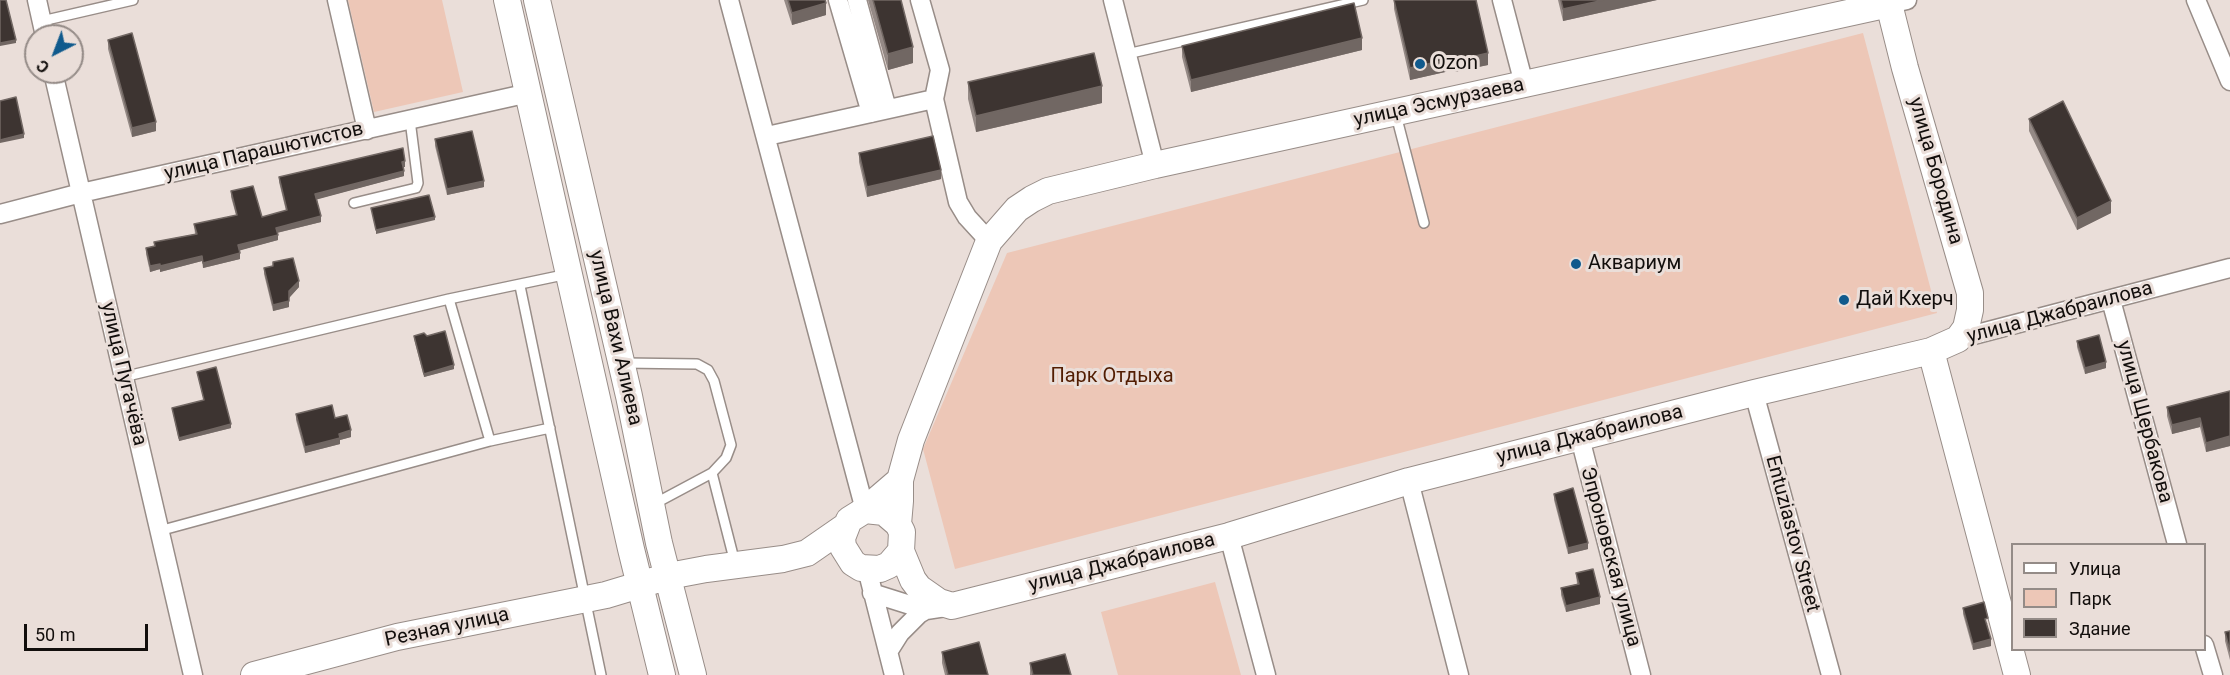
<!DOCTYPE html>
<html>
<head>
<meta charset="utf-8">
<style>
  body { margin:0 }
  #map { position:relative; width:2230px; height:675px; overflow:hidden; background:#eaded9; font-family:Roboto,sans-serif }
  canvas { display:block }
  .legend { position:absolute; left:2011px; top:543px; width:195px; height:108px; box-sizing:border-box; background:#eaded9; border:2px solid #948b87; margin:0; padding:8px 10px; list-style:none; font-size:18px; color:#120e0c }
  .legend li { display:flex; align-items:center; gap:12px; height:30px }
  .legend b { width:30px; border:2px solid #948b87 }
  .north { position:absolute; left:24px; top:24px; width:60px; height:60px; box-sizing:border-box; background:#eaded9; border:2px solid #948b87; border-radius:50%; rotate:222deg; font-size:16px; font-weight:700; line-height:24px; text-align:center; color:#120e0c }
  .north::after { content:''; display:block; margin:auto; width:21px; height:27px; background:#105a8d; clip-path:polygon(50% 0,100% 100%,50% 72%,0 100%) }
  .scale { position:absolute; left:24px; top:624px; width:124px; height:27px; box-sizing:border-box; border:3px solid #120e0c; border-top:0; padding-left:8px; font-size:18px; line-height:21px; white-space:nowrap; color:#120e0c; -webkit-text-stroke:4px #eaded9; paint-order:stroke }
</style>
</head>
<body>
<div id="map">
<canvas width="2230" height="675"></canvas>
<ul class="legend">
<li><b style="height:8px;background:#fff"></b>Улица</li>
<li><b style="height:16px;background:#edc7b7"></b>Парк</li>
<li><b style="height:16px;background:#3d3431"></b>Здание</li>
</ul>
<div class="north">С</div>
<div class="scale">50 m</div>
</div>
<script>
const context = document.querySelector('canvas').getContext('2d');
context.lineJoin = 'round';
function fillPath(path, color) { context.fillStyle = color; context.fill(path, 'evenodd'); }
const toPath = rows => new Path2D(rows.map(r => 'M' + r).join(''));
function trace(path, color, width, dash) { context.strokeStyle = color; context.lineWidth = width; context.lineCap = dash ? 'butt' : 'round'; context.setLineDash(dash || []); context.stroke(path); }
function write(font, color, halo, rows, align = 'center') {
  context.font = font + ' Roboto,sans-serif'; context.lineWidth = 6; context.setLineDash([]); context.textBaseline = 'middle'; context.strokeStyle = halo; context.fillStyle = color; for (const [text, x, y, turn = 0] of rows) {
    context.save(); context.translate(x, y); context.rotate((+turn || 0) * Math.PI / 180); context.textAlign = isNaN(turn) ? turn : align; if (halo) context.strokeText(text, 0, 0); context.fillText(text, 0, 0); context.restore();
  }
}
fillPath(toPath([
  [348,0,442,0,463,92,374,112],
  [1863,33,1937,313,955,569,923,449,1007,253],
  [1215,582,1241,675,1118,675,1101,612]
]), '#edc7b7');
const lane = toPath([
  [42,21,133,0],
  [1127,54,1363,0],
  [1396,115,1424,223],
  [354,203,416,188,418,183,410,120],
  [520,286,601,675],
  [624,363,697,364,708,370,714,381,731,445,726,458,712,473,654,504],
  [123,377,449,299,568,274],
  [490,441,550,428],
  [712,473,735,563],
  [159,531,490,441,449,299]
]);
const street = toPath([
  [37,0,45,36],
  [337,0,367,130],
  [729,0,865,510],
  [838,0,871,113],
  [857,0,887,109],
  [920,0,940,70,934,99,958,202,967,217,989,241],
  [1113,0,1155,165],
  [1502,0,1524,84],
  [2196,0,2230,81],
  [1889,4,1907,0],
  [53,72,193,675],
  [767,136,934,99],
  [0,214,81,193,529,93],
  [2111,300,2177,544],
  [1958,339,2230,268],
  [1754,393,1831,675],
  [1580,438,1641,675],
  [1409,481,1459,675],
  [1229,536,1266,675],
  [867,569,894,675],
  [872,593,926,610,952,606],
  [2204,645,2213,675],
  [888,652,900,633,919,614,926,610]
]);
const secondary = toPath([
  [507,0,631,549,662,675],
  [537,0,629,396,659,543,693,675],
  [1931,351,2017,675],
  [865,510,884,512,898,524,902,532,901,551,889,565,880,569,861,568,853,563,843,547,842,538,849,520,865,510,900,480],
  [898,524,900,501,900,480,911,440,989,241,1017,209,1032,199,1048,191,1155,165,1889,4],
  [901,551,913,580,919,588,939,602,952,606,1229,536,1409,481,1754,393,1931,351,1958,339,1966,328,1970,310,1970,293,1905,68,1888,0],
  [254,675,397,637,606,595,669,576,706,569,783,559,807,553,846,526]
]);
trace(lane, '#988d88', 12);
trace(street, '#988d88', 21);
trace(secondary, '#988d88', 28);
trace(lane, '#fff', 9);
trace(street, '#fff', 18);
trace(secondary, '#fff', 26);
fillPath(toPath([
  [784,0,825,0,826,15,792,25],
  [868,0,901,0,913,63,888,70],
  [1394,0,1476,0,1488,65,1454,72,1454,70,1410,80,1394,9],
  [1558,0,1657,0,1563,21],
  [108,40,156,131,132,137,108,49],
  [1182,46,1362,50,1191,92,1182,57],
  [968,82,1102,103,976,132,968,99],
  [2029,119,2111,213,2077,230,2029,131],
  [435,139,484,187,447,195,435,146],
  [859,153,941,179,867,197,859,162],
  [403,167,404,176,317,199,321,222,277,233,278,240,240,250,240,259,203,268,202,261,160,272,160,269,150,272,146,254,146,248,154,246,154,242,195,234,194,224,236,215,231,197,231,191,262,217,286,211,279,182,279,177,405,167],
  [264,268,299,287,289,298,289,307,273,311,264,274],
  [414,336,454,369,424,377,414,339],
  [2077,341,2106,368,2085,374,2077,347],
  [197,372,231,428,179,441,172,408,204,401],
  [2230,391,2230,446,2206,452,2200,427,2172,434,2167,416,2167,407],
  [296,414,335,418,351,437,340,440,340,444,305,453,296,420],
  [1554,494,1588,549,1568,554,1554,500],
  [1576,573,1600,604,1566,612,1561,595,1561,588,1577,584],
  [1963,608,1988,624,1987,624,1991,646,1973,650,1963,614],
  [2230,631,2230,660,2225,641,2225,632],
  [942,652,988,675,945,675,942,663],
  [1030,663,1071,675,1030,675]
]), '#948985');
fillPath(toPath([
  [1604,0,1657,0,1563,21,1563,9],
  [826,3,826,15,792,25,792,13],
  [1362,38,1362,50,1191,92,1191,80],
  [16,40,16,43,0,46,0,43],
  [913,47,913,63,888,70,888,54],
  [1488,53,1488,65,1454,72,1454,61],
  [1454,58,1454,70,1410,80,1410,68],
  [1102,86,1102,103,976,132,976,116],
  [156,122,156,131,132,137,132,128],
  [24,134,24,138,0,143,0,140],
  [405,161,405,167,402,167,402,162],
  [941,170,941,179,867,197,867,187],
  [404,171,404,176,315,200,315,194],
  [484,181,484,187,447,195,447,189],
  [2111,201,2111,213,2077,230,2077,218],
  [321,216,321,222,276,233,276,228],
  [435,217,435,220,376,234,376,230],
  [278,235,278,240,238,251,238,245],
  [240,253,240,259,203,268,203,263],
  [202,256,202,261,160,272,160,266],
  [160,264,160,269,150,272,150,266],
  [299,281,299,287,289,298,289,291],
  [289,301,289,307,273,311,273,305],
  [2106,362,2106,368,2085,374,2085,368],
  [454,365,454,369,424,377,424,374],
  [2200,418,2200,427,2172,434,2172,425],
  [231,424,231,428,179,441,179,438],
  [351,430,351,437,340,440,340,444,305,453,305,447,339,434],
  [2230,436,2230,446,2206,452,2206,443],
  [1588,543,1588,549,1568,554,1568,548],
  [1600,597,1600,604,1566,612,1566,606],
  [1991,639,1991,646,1973,650,1973,644]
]), '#716763');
const building = toPath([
  [0,0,6,0,16,40,0,43,0,0],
  [788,0,825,0,826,3,792,13,788,0],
  [873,0,901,0,913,47,888,54,873,0],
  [1394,0,1476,0,1488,53,1454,61,1454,58,1410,68,1394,0],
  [1561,0,1604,0,1563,9,1561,0],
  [1354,3,1362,38,1191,80,1182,46,1354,3],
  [132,33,156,122,132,128,108,40,132,33],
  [1094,53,1102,86,976,116,968,82,1094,53],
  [16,97,24,134,0,140,0,101,16,97],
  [2063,101,2111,201,2077,218,2029,119,2063,101],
  [472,131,484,181,447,189,435,139,472,131],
  [933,136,941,170,867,187,859,153,933,136],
  [403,148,405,161,402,162,404,171,315,194,321,216,276,228,278,235,238,245,240,253,203,263,202,256,160,266,160,264,150,266,146,248,155,246,154,242,197,234,194,224,237,215,231,191,253,186,262,217,287,210,279,177,403,148],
  [429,195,435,217,376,230,371,208,429,195],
  [293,258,299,281,289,291,289,301,273,305,264,268,273,266,273,262,293,258],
  [445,331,454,365,424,374,414,336,424,333,427,336,445,331],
  [2099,335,2106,362,2085,368,2077,341,2099,335],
  [216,367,231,424,179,438,172,408,204,400,197,372,216,367],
  [2230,391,2230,436,2206,443,2200,418,2172,425,2167,407,2230,391],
  [332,405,335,418,347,415,351,430,339,434,340,438,305,447,296,414,332,405],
  [1573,488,1588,543,1568,548,1554,494,1573,488],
  [1593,569,1600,597,1566,606,1561,588,1579,584,1576,573,1593,569],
  [1984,602,1988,618,1985,619,1991,639,1973,644,1963,608,1984,602],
  [2230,631,2230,651,2225,632,2230,631],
  [979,642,988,675,948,675,942,652,979,642],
  [1065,654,1071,675,1033,675,1030,663,1065,654]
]);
fillPath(building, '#3d3431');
trace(building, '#716763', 1.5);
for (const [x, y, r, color] of [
  [1420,64,6,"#105a8d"],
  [1576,264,6,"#105a8d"],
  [1844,300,6,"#105a8d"]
]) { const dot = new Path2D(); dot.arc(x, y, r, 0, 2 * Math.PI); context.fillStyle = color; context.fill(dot); trace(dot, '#eaded9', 2); }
write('20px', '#120e0c', '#eaded9', [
  ["Ozon",1432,64],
  ["Аквариум",1588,264],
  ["Дай Кхерч",1856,300]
], 'left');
write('20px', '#120e0c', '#eaded9', [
  ["улица Эсмурзаева",1439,103,-12],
  ["улица Парашютистов",264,152,-13],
  ["улица Бородина",1935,171,74],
  ["улица Джабраилова",2060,313,-15],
  ["улица Вахи Алиева",615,338,77],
  ["улица Пугачёва",123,374,77],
  ["улица Щербакова",2144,422,75],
  ["улица Джабраилова",1590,435,-14],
  ["Entuziastov Street",1792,534,75],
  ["Эпроновская улица",1610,557,75],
  ["улица Джабраилова",1122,563,-14],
  ["Резная улица",447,628,-12]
]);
write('20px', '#521d02', '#eaded9', [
  ["Парк Отдыха",1112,377]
]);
</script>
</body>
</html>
